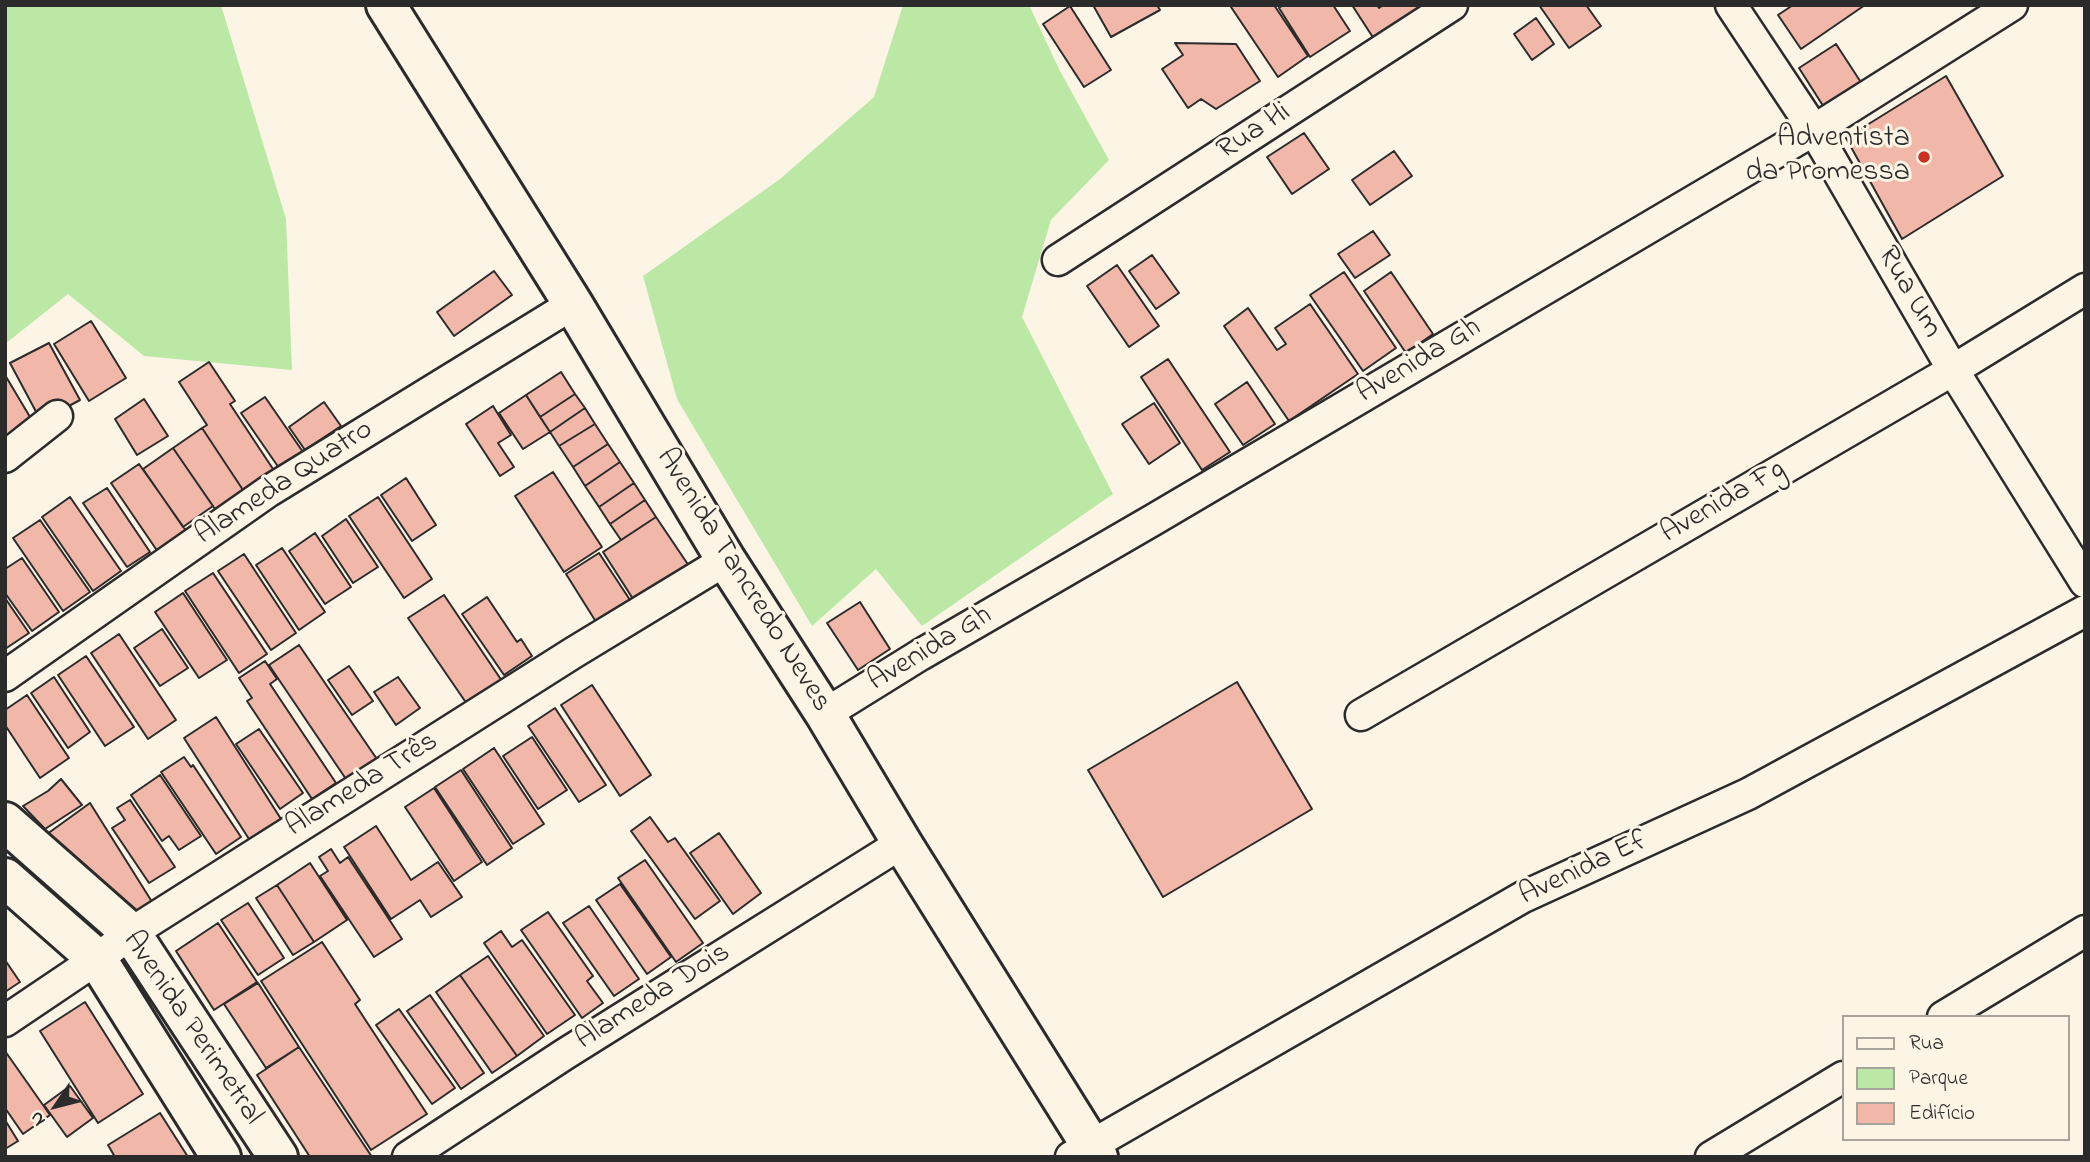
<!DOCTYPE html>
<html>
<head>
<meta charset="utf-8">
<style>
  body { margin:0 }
  #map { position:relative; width:2090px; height:1162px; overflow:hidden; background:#fcf5e5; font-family:"Indie Flower",sans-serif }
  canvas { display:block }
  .frame { position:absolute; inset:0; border:7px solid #2b2b2b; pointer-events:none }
  .legend { position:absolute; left:1842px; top:1015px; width:228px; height:126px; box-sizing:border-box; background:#fcf5e5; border:2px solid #a8a49b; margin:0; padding:9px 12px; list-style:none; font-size:21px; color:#2b2b2b }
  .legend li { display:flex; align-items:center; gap:14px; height:35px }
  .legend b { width:35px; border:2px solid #a8a49b }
  .north { position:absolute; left:21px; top:1071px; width:70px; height:70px; -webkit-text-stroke:5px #fcf5e5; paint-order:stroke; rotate:235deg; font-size:19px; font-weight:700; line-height:28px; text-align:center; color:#2b2b2b }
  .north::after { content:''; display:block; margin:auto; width:24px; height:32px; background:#2b2b2b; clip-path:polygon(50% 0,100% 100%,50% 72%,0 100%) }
</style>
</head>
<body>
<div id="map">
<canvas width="2090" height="1162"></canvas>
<div class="frame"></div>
<ul class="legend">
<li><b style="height:9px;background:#fcf5e5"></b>Rua</li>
<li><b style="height:19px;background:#bce8a6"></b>Parque</li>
<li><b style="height:19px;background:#f1b8a9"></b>Edifício</li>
</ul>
<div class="north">N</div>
</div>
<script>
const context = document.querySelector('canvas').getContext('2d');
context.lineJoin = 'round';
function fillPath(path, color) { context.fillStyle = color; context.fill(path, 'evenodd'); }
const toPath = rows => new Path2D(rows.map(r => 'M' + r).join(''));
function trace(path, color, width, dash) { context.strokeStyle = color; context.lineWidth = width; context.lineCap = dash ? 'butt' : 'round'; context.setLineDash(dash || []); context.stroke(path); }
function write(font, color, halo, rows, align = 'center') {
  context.font = font + ' "Indie Flower",sans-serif'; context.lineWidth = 6; context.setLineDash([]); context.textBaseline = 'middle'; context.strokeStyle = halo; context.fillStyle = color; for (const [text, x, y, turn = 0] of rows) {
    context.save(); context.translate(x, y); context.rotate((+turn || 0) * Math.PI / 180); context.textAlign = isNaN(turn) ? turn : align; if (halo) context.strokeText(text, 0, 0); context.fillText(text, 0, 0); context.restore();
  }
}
fillPath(toPath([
  [5,5,221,5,286,219,292,370,144,356,68,294,5,344],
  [903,5,1029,5,1059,69,1109,160,1051,220,1022,317,1113,494,922,626,876,569,812,626,677,399,643,276,780,179,874,97]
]), '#bce8a6');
const building = toPath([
  [1093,5,1157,5,1160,10,1111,37,1093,5],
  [1234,5,1274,5,1308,56,1278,77,1231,7,1234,5],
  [1283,5,1333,5,1350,31,1310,57,1279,8,1283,5],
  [1352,5,1377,5,1379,8,1383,5,1424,5,1374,39,1352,5],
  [1539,5,1586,5,1601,26,1569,48,1539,5],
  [1793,5,1865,5,1801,49,1778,15,1793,5],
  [1070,6,1111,70,1084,87,1043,24,1070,6],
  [1536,18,1554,44,1532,60,1514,34,1536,18],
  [1175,43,1236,44,1260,81,1216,109,1201,99,1188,108,1162,69,1183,55,1175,43],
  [1836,44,1864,87,1827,112,1799,68,1836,44],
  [1946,76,2003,176,1902,239,1846,138,1946,76],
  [1304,133,1329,169,1292,194,1267,157,1304,133],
  [1394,151,1412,176,1370,205,1352,180,1394,151],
  [1373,231,1390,255,1355,278,1338,254,1373,231],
  [1152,255,1179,293,1156,309,1129,271,1152,255],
  [1117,265,1159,326,1129,347,1087,286,1117,265],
  [494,271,512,295,454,336,437,312,494,271],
  [1344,272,1396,348,1363,371,1310,295,1344,272],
  [1391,272,1433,334,1406,353,1364,291,1391,272],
  [1310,304,1358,374,1289,421,1224,326,1248,308,1277,350,1286,344,1275,328,1310,304],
  [91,321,126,378,89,401,54,344,91,321],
  [49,343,80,400,41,421,10,363,49,343],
  [1168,359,1230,452,1202,470,1141,377,1168,359],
  [209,362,235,401,230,404,275,472,245,493,202,428,207,425,179,382,209,362],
  [561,372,575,394,540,417,526,395,561,372],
  [5,375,33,422,5,439,5,375],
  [1247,382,1275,424,1243,445,1215,404,1247,382],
  [575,394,585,408,550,432,540,417,575,394],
  [526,395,550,432,523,449,499,413,526,395],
  [265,397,303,452,279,468,241,413,265,397],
  [144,399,168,436,137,455,115,419,144,399],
  [324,402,341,426,305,450,289,427,324,402],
  [1154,403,1180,443,1149,464,1122,424,1154,403],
  [493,406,511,435,498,443,514,467,500,476,466,424,493,406],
  [585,408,595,424,559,446,550,432,585,408],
  [595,424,608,444,573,467,559,446,595,424],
  [202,428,245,493,217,512,173,448,202,428],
  [608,444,620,462,585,486,573,467,608,444],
  [173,448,213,506,183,527,143,469,173,448],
  [620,462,634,483,599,507,585,486,620,462],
  [139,464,187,532,158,552,111,483,139,464],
  [553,472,602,547,564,572,515,496,553,472],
  [406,478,436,525,412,541,381,495,406,478],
  [634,483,645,500,610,524,599,507,634,483],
  [107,488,150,552,127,567,83,503,107,488],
  [70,497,121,571,93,591,42,517,70,497],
  [378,497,432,579,404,598,349,516,378,497],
  [645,500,656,517,621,540,610,524,645,500],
  [656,517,689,566,635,602,603,552,656,517],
  [346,519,378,567,353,583,322,536,346,519],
  [40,520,90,592,63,611,13,538,40,520],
  [315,533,351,587,325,604,289,551,315,533],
  [282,548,325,612,299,630,256,565,282,548],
  [599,553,632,603,598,625,566,574,599,553],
  [244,554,296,633,271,650,218,571,244,554],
  [22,558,59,612,32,631,5,593,5,569,22,558],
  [213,573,267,654,239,673,185,591,213,573],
  [183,593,227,660,199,678,155,612,183,593],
  [444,595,504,684,469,707,408,618,444,595],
  [487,597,517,642,521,639,532,656,504,675,462,614,487,597],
  [5,598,29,633,5,649,5,598],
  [860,602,890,649,858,670,827,623,860,602],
  [162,629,188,668,160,686,134,648,162,629],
  [119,634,176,720,148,739,91,653,119,634],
  [299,645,383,768,352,788,269,665,299,645],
  [86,656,134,727,105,746,58,675,86,656],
  [265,661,277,679,270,684,336,783,312,799,247,701,252,698,239,678,265,661],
  [349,666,373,701,352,715,328,680,349,666],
  [54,677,90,732,68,748,31,693,54,677],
  [398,677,420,708,396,725,374,692,398,677],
  [1237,682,1312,809,1163,897,1088,770,1237,682],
  [592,685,651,775,620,796,561,705,592,685],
  [27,695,69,758,40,778,5,725,5,710,27,695],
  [555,708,606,785,579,802,528,726,555,708],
  [216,717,281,819,249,839,184,738,216,717],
  [259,729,303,793,280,809,236,744,259,729],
  [532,737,567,790,538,809,503,756,532,737],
  [494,748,544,824,513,844,463,769,494,748],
  [184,757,191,767,193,765,241,837,216,854,161,772,184,757],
  [461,770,512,848,487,865,435,787,461,770],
  [160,775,201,836,179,850,169,836,162,841,131,795,160,775],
  [61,779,82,805,45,829,23,806,48,791,61,779],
  [434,788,482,862,454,881,405,807,434,788],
  [130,800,175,867,149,883,112,828,125,820,117,808,130,800],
  [90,803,154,905,135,918,43,837,90,803],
  [650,817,668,842,675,838,720,901,695,919,631,831,650,817],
  [376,826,411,880,438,862,462,897,431,917,420,900,391,919,344,847,376,826],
  [719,833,761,893,733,914,690,853,719,833],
  [331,849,340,863,348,857,402,939,374,957,320,876,328,871,319,857,331,849],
  [645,860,703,943,676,962,618,878,645,860],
  [310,863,347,920,314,942,277,885,310,863],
  [620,884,671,957,647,974,596,900,620,884],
  [277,885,314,942,293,955,256,898,277,885],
  [248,903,284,958,258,975,221,920,248,903],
  [589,906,639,979,614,996,563,923,589,906],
  [548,912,593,976,587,981,603,1003,582,1018,521,930,548,912],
  [218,923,257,982,214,1010,176,951,218,923],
  [501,931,512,947,522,940,575,1015,547,1034,484,943,501,931],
  [322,942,360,1000,355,1004,427,1114,371,1150,261,981,322,942],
  [488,956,544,1036,517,1056,460,975,488,956],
  [5,960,20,982,5,992,5,960],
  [460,975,517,1056,492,1073,436,992,460,975],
  [258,983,299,1047,266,1068,224,1004,258,983],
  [430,995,484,1073,461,1089,407,1011,430,995],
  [85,1002,143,1094,98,1123,40,1031,85,1002],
  [399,1009,455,1088,432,1104,376,1025,399,1009],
  [299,1047,372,1157,310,1157,257,1075,299,1047],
  [5,1051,50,1115,23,1134,5,1108,5,1051],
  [70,1086,93,1118,67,1137,44,1105,70,1086],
  [160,1113,188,1157,115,1157,108,1145,160,1113],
  [5,1120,18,1141,5,1149,5,1120]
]);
fillPath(building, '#f1b8a9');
trace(building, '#2b2b2b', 2);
const street = toPath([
  [1731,5,1814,130,1953,370,2085,582],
  [1058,260,1452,5],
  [5,457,57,416],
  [5,676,269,491,573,304],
  [825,714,920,655,1153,520,1814,130,2012,5],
  [1361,715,1953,370,2085,289],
  [1943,1017,2085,931],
  [5,1021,97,959,131,933,573,653,726,560],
  [408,1157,565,1054,902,843],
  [1071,1157,1523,897,1748,794,2085,611],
  [1711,1157,1843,1077]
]);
const secondary = toPath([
  [386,5,573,304,726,560,825,714,902,843,1098,1157],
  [5,822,131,933,278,1157],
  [5,878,97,959,221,1157]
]);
trace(street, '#2b2b2b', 35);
trace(secondary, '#2b2b2b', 44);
trace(street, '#fcf5e5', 30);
trace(secondary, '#fcf5e5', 38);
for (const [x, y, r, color] of [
  [1924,157,7,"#c8321e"]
]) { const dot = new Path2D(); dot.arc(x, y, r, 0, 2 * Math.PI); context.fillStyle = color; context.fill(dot); trace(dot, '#fcf5e5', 2.5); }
write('30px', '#2b2b2b', '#fcf5e5', [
  ["Rua Hi",1255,133,-33],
  ["Rua Um",1908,293,60],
  ["Avenida Gh",1420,362,-31],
  ["Alameda Quatro",285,484,-33],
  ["Avenida Fg",1724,503,-30],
  ["Avenida Tancredo Neves",742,581,58],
  ["Avenida Gh",931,650,-31],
  ["Alameda Três",363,786,-32],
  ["Avenida Ef",1584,870,-25],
  ["Alameda Dois",654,998,-32],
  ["Avenida Perimetral",191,1029,56]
]);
write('30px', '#2b2b2b', '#fcf5e5', [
  ["Adventista",1910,140],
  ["da Promessa",1910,174]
], 'right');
</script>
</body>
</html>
